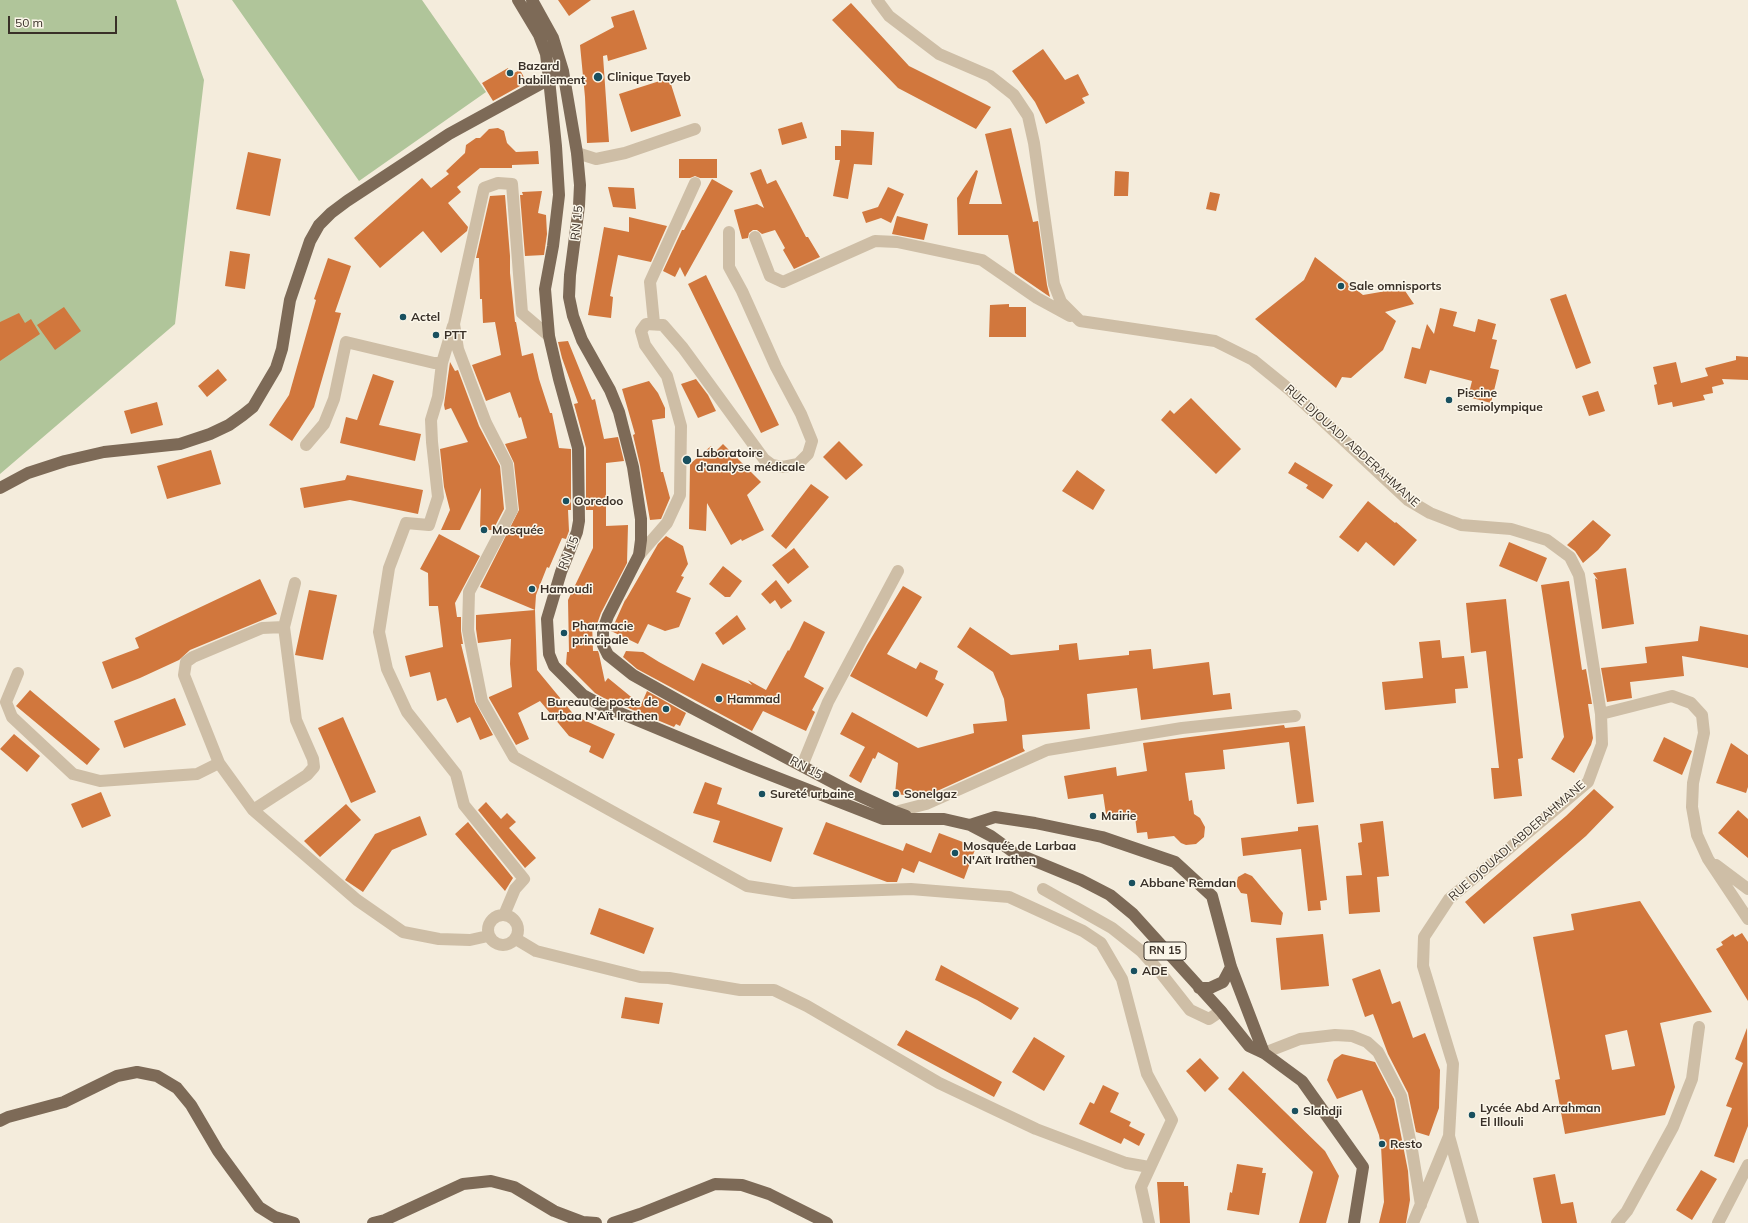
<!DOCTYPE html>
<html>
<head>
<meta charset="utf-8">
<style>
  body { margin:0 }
  #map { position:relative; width:1748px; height:1223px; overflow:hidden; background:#f4ecdc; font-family:Mulish,sans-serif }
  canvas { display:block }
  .scale { position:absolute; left:8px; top:16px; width:109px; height:18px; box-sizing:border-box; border:2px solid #393028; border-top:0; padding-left:5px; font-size:12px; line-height:14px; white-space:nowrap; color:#393028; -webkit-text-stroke:3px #fbf6e9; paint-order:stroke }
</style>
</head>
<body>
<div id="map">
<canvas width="1748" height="1223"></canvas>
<div class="scale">50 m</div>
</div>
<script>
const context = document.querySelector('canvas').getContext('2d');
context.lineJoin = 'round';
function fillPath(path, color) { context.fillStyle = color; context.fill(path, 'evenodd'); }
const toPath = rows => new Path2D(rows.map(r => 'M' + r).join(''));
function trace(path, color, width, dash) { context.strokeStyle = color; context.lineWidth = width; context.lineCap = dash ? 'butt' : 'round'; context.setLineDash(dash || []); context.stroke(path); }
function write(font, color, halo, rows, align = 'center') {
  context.font = font + ' Mulish,sans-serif'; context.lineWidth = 3; context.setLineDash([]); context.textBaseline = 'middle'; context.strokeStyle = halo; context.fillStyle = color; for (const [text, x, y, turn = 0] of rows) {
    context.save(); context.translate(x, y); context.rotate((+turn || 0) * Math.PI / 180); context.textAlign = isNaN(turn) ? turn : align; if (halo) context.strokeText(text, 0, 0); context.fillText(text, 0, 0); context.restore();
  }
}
fillPath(toPath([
  [0,0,176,0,204,80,175,324,0,474],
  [232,0,422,0,486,92,359,181]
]), '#b0c59a');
fillPath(toPath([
  [558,0,591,0,569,16],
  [851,3,909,66,991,107,976,129,898,88,832,20],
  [634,10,647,49,608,61,607,55,603,56,609,142,587,143,585,97,580,45,614,27,611,17],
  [1043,49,1065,80,1078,74,1089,95,1082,98,1085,103,1046,124,1035,102,1012,71],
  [508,68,512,74,520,70,525,79,518,83,520,86,493,101,482,83],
  [669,78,681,116,631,132,619,94],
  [802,122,807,138,782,145,778,129],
  [498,128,504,131,507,143,516,152,538,151,539,164,512,165,512,168,480,168,457,187,461,192,448,203,468,227,467,231,441,253,423,231,380,268,354,238,422,178,431,188,449,174,446,171,465,153,466,145,476,138,480,138,489,129],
  [1011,128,1033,222,1038,221,1047,285,1050,297,1015,273,1008,235,958,235,957,198,976,170,978,171,969,204,1002,204,985,134],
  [841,130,874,132,872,165,854,164,848,199,833,196,840,160,835,160,835,146,841,146],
  [248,152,281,159,270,216,236,209],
  [679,159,717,159,717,178,700,178,695,176,690,178,679,178],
  [761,169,767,184,776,180,806,237,808,237,820,257,794,269,783,250,785,248,775,230,762,234,757,230,753,230,749,233,748,238,742,239,734,210,757,204,764,208,750,173],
  [1115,171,1129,172,1128,196,1114,196],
  [712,179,733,191,685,277,680,267,675,277,663,271,682,230,684,230],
  [608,187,634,188,636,209,613,207],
  [888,187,904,194,891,223,881,218,866,223,862,212,878,207],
  [542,191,538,213,546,215,547,234,544,255,525,256,520,195,523,195,522,192],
  [1210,192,1220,194,1216,211,1206,209],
  [505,195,510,256,510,273,515,322,516,322,522,356,533,353,539,379,550,413,552,413,559,448,571,449,571,510,568,510,569,531,566,539,562,538,549,568,547,567,536,595,535,610,480,587,519,510,514,463,505,444,527,438,521,417,519,418,510,392,486,401,472,365,501,355,495,322,483,323,482,299,480,299,479,258,476,258,490,196],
  [897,216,928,224,924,240,892,234],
  [629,217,667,226,651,262,618,255,610,296,613,297,611,318,588,315,604,227,629,232],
  [230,251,250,254,245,289,225,286],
  [1315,257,1363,295,1392,290,1401,285,1414,304,1385,312,1396,321,1383,350,1351,378,1342,377,1336,388,1255,319,1304,280],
  [328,258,351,266,335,312,341,313,314,407,292,441,269,425,289,395,316,300,314,299],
  [706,275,779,425,761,433,688,284],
  [1566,294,1591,363,1576,369,1550,299],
  [1009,304,1009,307,1026,307,1026,337,989,337,990,305],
  [64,307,81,331,55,350,37,325],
  [1440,308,1457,312,1453,326,1475,332,1478,319,1496,324,1492,339,1497,340,1490,368,1499,370,1491,403,1468,397,1472,381,1430,370,1426,384,1404,378,1412,347,1420,349,1427,324,1434,334],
  [19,313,25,323,31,319,40,334,0,361,0,322],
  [568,341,592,400,595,399,604,439,618,437,624,461,606,463,606,526,628,525,627,563,601,613,597,624,592,622,593,651,598,651,599,654,605,682,608,678,641,705,647,691,686,713,680,726,676,724,674,727,604,698,595,693,566,664,567,652,569,652,568,600,593,548,593,510,586,510,586,448,574,404,578,403,562,358,558,342],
  [1736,356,1748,357,1748,380,1722,379,1724,384,1712,387,1713,393,1703,395,1705,400,1673,407,1672,402,1658,405,1654,385,1657,384,1653,367,1676,362,1681,383,1708,376,1705,368,1736,360],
  [450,362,455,371,458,370,479,426,500,466,504,509,493,530,480,530,481,488,460,530,441,530,450,510,444,487,440,449,468,442,451,408,445,410,444,405],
  [218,369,227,380,207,397,198,386],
  [373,374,394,381,379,425,421,434,415,461,340,443,346,417,357,420],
  [696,379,708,395,716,411,698,418,681,384],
  [649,381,658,393,665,408,665,418,652,420,661,472,663,472,670,498,661,519,650,520,640,465,633,435,635,434,622,389],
  [1598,391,1605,411,1589,416,1582,396],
  [1191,398,1241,449,1216,474,1161,420,1170,410,1174,414],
  [157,402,163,425,131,434,124,411],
  [839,441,863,465,846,480,823,457],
  [723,444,761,482,747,495,764,530,742,541,741,539,731,545,707,503,706,531,689,529,690,464,711,446,715,452],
  [211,450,221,484,167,499,157,466],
  [1295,462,1333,485,1323,499,1306,488,1308,485,1288,473],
  [1077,470,1105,490,1093,510,1062,491],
  [347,475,423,490,418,514,350,500,304,508,300,488,345,480],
  [811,484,829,497,786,549,771,536],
  [1368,501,1395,523,1396,522,1417,540,1394,566,1366,542,1358,552,1339,537],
  [1593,520,1611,535,1598,550,1583,563,1575,551,1567,545],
  [439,534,480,556,455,603,457,617,461,617,461,631,463,644,461,644,475,702,493,735,480,740,470,717,457,723,446,698,437,701,430,672,410,677,405,656,443,647,438,606,429,606,428,573,420,569],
  [666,536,683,546,688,564,681,576,684,577,676,592,691,598,679,627,665,631,648,624,638,644,611,631,626,598,625,601,658,544],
  [1509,542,1547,558,1537,582,1499,566],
  [794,548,809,567,788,584,772,565],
  [723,566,742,581,730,597,725,597,709,584],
  [1626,568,1634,624,1602,629,1595,578,1598,580,1593,573],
  [260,579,277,614,190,650,179,660,140,678,112,689,102,662,139,648,135,638],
  [776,580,792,601,781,609,775,600,770,604,761,594],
  [1569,581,1582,670,1586,669,1592,704,1588,704,1593,738,1591,745,1574,773,1551,759,1564,737,1541,585],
  [903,586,922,597,887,654,916,669,920,662,938,671,935,679,944,684,927,717,850,676,867,645],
  [309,590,337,595,323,660,295,655],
  [1506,599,1523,758,1518,759,1522,796,1494,799,1491,768,1499,768,1486,651,1471,653,1466,603],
  [535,610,537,670,575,716,615,734,603,759,589,752,591,746,569,736,540,701,518,713,529,739,516,745,489,698,489,697,512,687,510,664,511,639,478,643,476,629,476,615],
  [737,615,746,629,723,645,715,633],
  [804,621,825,632,804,677,824,688,812,710,815,712,806,731,763,711,752,731,637,669,623,657,626,651,643,652,659,662,694,681,702,663,752,685,748,680,766,690,788,650,789,651],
  [1700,626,1748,635,1748,668,1682,656,1684,676,1630,682,1632,698,1607,702,1601,668,1647,663,1645,647,1698,641],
  [970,627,1011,655,1059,650,1059,645,1077,643,1079,660,1129,655,1129,651,1151,649,1153,669,1209,662,1213,695,1230,693,1232,709,1141,720,1137,688,1087,694,1090,729,1022,735,1023,748,1025,751,924,797,895,794,898,763,878,752,875,759,873,758,861,783,849,776,865,747,840,734,852,712,918,748,974,733,973,724,1007,721,1004,699,993,672,957,647],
  [1440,640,1442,658,1464,656,1468,688,1455,689,1456,703,1385,710,1382,682,1423,678,1419,642],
  [30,690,100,749,87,765,16,706],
  [175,698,186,725,124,748,114,721],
  [343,717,376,792,351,803,318,728],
  [1284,725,1285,728,1305,726,1314,802,1297,804,1289,742,1223,750,1225,769,1185,773,1189,801,1192,800,1194,814,1200,818,1205,827,1204,837,1196,844,1186,845,1181,843,1174,836,1148,839,1147,832,1137,833,1135,817,1107,821,1103,794,1068,799,1064,776,1116,767,1117,776,1147,771,1143,743],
  [14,734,40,756,27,772,0,749],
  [1664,737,1692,751,1682,775,1653,761],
  [1731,743,1748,755,1748,787,1746,793,1716,783],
  [705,782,722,788,717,804,783,828,771,862,713,842,720,821,693,813],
  [1594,789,1614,807,1586,836,1484,924,1465,902,1566,816],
  [101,792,111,816,82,828,71,804],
  [486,802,501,819,507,813,516,822,509,828,536,858,525,868,478,810],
  [346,804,361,820,320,857,304,841],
  [1738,810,1748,819,1748,858,1718,833],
  [420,816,427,835,392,850,363,892,345,880,375,834],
  [1383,821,1389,876,1377,877,1380,912,1349,914,1346,876,1362,875,1358,843,1362,842,1360,824],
  [468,822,513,878,505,891,455,834],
  [826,822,903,851,906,843,931,853,939,833,976,847,964,879,919,861,914,873,902,868,897,882,887,882,813,854],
  [1318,825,1327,900,1320,901,1321,910,1308,911,1301,849,1243,856,1241,838,1298,831,1298,827],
  [1245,873,1252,876,1283,913,1281,925,1251,922,1247,894,1241,893,1236,885,1238,877],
  [1640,901,1712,1012,1660,1023,1675,1087,1665,1115,1565,1134,1555,1080,1560,1079,1533,937,1574,930,1571,914],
  [1627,1030,1635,1066,1612,1070,1605,1035],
  [599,908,654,928,644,954,590,934],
  [1742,933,1748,942,1748,1001,1716,949,1723,945,1721,942,1733,934,1735,937],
  [1323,934,1329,986,1281,990,1276,938],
  [941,965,1019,1008,1011,1020,977,1000,935,980],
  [1380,969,1392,1004,1400,1001,1413,1038,1425,1033,1440,1070,1439,1108,1429,1136,1416,1132,1408,1093,1388,1054,1373,1014,1365,1017,1352,979],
  [625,997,663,1003,659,1024,621,1018],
  [1747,1028,1748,1126,1734,1163,1714,1156,1732,1108,1726,1106,1743,1063,1735,1059],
  [906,1030,1002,1082,994,1097,897,1045],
  [1034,1037,1065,1056,1044,1091,1012,1072],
  [1342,1054,1375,1062,1394,1099,1408,1171,1410,1200,1406,1223,1379,1223,1384,1202,1381,1146,1379,1135,1362,1090,1337,1099,1327,1080,1334,1060],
  [1200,1058,1219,1078,1205,1092,1186,1071],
  [1243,1071,1325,1151,1339,1176,1326,1223,1299,1223,1313,1172,1228,1089],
  [1103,1085,1119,1093,1110,1112,1131,1122,1129,1126,1145,1134,1139,1146,1124,1138,1121,1144,1079,1124,1090,1102,1094,1104],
  [1237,1164,1263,1168,1262,1173,1266,1173,1259,1215,1227,1210,1230,1192,1232,1193],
  [1701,1170,1717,1179,1692,1220,1676,1210],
  [1555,1174,1561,1204,1573,1202,1577,1223,1542,1223,1533,1178],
  [1157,1182,1184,1182,1184,1186,1188,1186,1190,1223,1160,1223]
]), '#d1773d');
trace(toPath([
  [877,0,889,16,939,54,990,76,1014,95,1028,116,1034,143,1054,284,1061,302,1080,321,1215,341,1253,360,1290,390,1408,500,1430,513,1461,525,1511,529,1547,540,1570,557,1579,575,1601,714,1602,744,1588,782,1449,899,1424,937,1423,966,1453,1064,1449,1136,1413,1223],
  [577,153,596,159,625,153,695,129],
  [755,237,770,276,783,282,875,241,897,242,982,260,1037,298,1070,316],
  [654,323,650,282,695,183],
  [453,326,442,363,438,397,431,420,432,442,438,497,429,525,406,523,389,568,379,632,387,669,407,712,456,774,464,805,524,879,515,889,504,915],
  [549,336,522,313,512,184,498,183,484,188,454,324,458,349,486,423,507,464,512,510,469,592,468,630,482,701,514,757,747,886,793,893,911,889,1009,897,1083,931,1101,943,1122,979,1147,1074,1172,1120,1141,1187,1149,1223],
  [306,445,324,424,334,399,346,342,434,363,442,363],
  [639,555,667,523,680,495,681,426,667,376,645,345,641,331,646,324,663,325,683,348,764,459,772,465,783,467,798,464,808,454,812,441,801,414,776,367,742,291,729,267,729,232],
  [284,627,262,628,193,657,186,662,184,675,219,763,253,810,357,900,403,932,439,939,470,940,488,936],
  [18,673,6,702,12,717,73,774,100,781,197,774,219,763],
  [1601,714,1672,696,1691,703,1702,715,1704,733,1693,783,1692,807,1697,835,1708,859,1748,919],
  [802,766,828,702,898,571],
  [253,810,307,775,314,767,313,759,296,720,284,627,295,583],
  [895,812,926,804,1047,750,1182,728,1295,716],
  [1716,865,1748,889],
  [1043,889,1112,928,1141,951,1160,972,1190,1010,1209,1019,1221,1011],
  '488 930a15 15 0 1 1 30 0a15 15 0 1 1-30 0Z',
  [516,939,536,951,640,977,669,978,740,990,774,990,807,1006,939,1083,1036,1129,1126,1163,1149,1167],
  [1264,1053,1300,1039,1335,1035,1352,1036,1367,1042,1378,1052,1401,1096,1412,1150,1421,1205],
  [1449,1136,1473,1223],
  [1617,1223,1627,1211,1673,1127,1692,1079,1699,1027],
  [1718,1223,1748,1165]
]), '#cebea6', 12);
trace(toPath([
  [518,0,539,35,546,54,549,79,556,146,559,195,553,246,545,289,549,336,559,379,578,448,579,521,577,532,561,572,547,619,549,654,554,666,583,695,601,705,745,765,883,819,944,819,970,825,991,836,1013,852,1081,880,1110,895,1133,914,1221,1011,1249,1046,1264,1053,1231,967,1212,896,1175,862,1102,837,1035,823,995,817,970,825],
  [532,0,553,38,563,71,577,153,580,185,579,206,570,275,569,297,573,316,582,340,610,390,619,412,633,467,641,519,641,540,639,555,608,616,603,630,603,645,608,655,633,675,692,708,849,791,895,812,906,816],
  [0,488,28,473,65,461,104,452,180,444,210,434,229,425,243,415,253,407,276,368,282,349,290,300,310,241,319,225,331,213,347,201,449,134,555,76],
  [1199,988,1210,988,1223,982,1231,967],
  [1264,1053,1302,1081,1363,1167,1354,1223],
  [0,1121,8,1117,64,1102,117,1076,137,1072,157,1076,177,1088,191,1105,218,1151,259,1207,275,1217,294,1223],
  [373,1223,385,1220,463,1184,491,1181,514,1187,554,1211,583,1222,596,1223],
  [613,1223,640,1214,715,1184,742,1185,769,1194,827,1223]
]), '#7d6a57', 12);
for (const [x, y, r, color] of [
  [510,73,4,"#19505f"],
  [598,77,5,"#19505f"],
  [1341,286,4,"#19505f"],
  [403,317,4,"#19505f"],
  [436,335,4,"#19505f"],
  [1449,400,4,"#19505f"],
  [687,460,5,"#19505f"],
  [566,501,4,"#19505f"],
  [484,530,4,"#19505f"],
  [532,589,4,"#19505f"],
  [564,633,4,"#19505f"],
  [719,699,4,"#19505f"],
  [666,709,4,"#19505f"],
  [762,794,4,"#19505f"],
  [896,794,4,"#19505f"],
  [1093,816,4,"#19505f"],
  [955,853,4,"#19505f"],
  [1132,883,4,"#19505f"],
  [1134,971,4,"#19505f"],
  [1295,1111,4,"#19505f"],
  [1472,1115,4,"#19505f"],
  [1382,1144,4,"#19505f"]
]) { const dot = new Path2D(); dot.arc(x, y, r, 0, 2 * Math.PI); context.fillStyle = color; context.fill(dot); trace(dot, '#fbf6e9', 1.5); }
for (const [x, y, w] of [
  [1165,951,42]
]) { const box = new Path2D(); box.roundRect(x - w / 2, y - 9, w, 18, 3); context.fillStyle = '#fbf6e9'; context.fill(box); trace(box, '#393028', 1); }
write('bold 11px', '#393028', null, [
  ["RN 15",1165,951]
]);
write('bold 12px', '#393028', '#fbf6e9', [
  ["Bazard",518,66],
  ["habillement",518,80],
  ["Clinique Tayeb",607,77],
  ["Sale omnisports",1349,286],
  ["Actel",411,317],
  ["PTT",444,335],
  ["Piscine",1457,393],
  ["semiolympique",1457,407],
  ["Laboratoire",696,453],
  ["d'analyse médicale",696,467],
  ["Ooredoo",574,501],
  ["Mosquée",492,530],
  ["Hamoudi",540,589],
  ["Pharmacie",572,626],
  ["principale",572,640],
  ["Hammad",727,699],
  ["Bureau de poste de",658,702,"right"],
  ["Larbaa N'Aït Irathen",658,716,"right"],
  ["Sureté urbaine",770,794],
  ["Sonelgaz",904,794],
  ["Mairie",1101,816],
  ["Mosquée de Larbaa",963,846],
  ["N'Aït Irathen",963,860],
  ["Abbane Remdan",1140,883],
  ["ADE",1142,971],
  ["Lycée Abd Arrahman",1480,1108],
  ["El Illouli",1480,1122],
  ["Slahdji",1303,1111],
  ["Resto",1390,1144]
], 'left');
write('12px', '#393028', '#fbf6e9', [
  ["RN 15",577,223,-84],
  ["RUE DJOUADI ABDERAHMANE",1352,446,42],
  ["RN 15",569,553,-68],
  ["RN 15",806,768,28],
  ["RUE DJOUADI ABDERAHMANE",1517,841,-41]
]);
</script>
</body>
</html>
